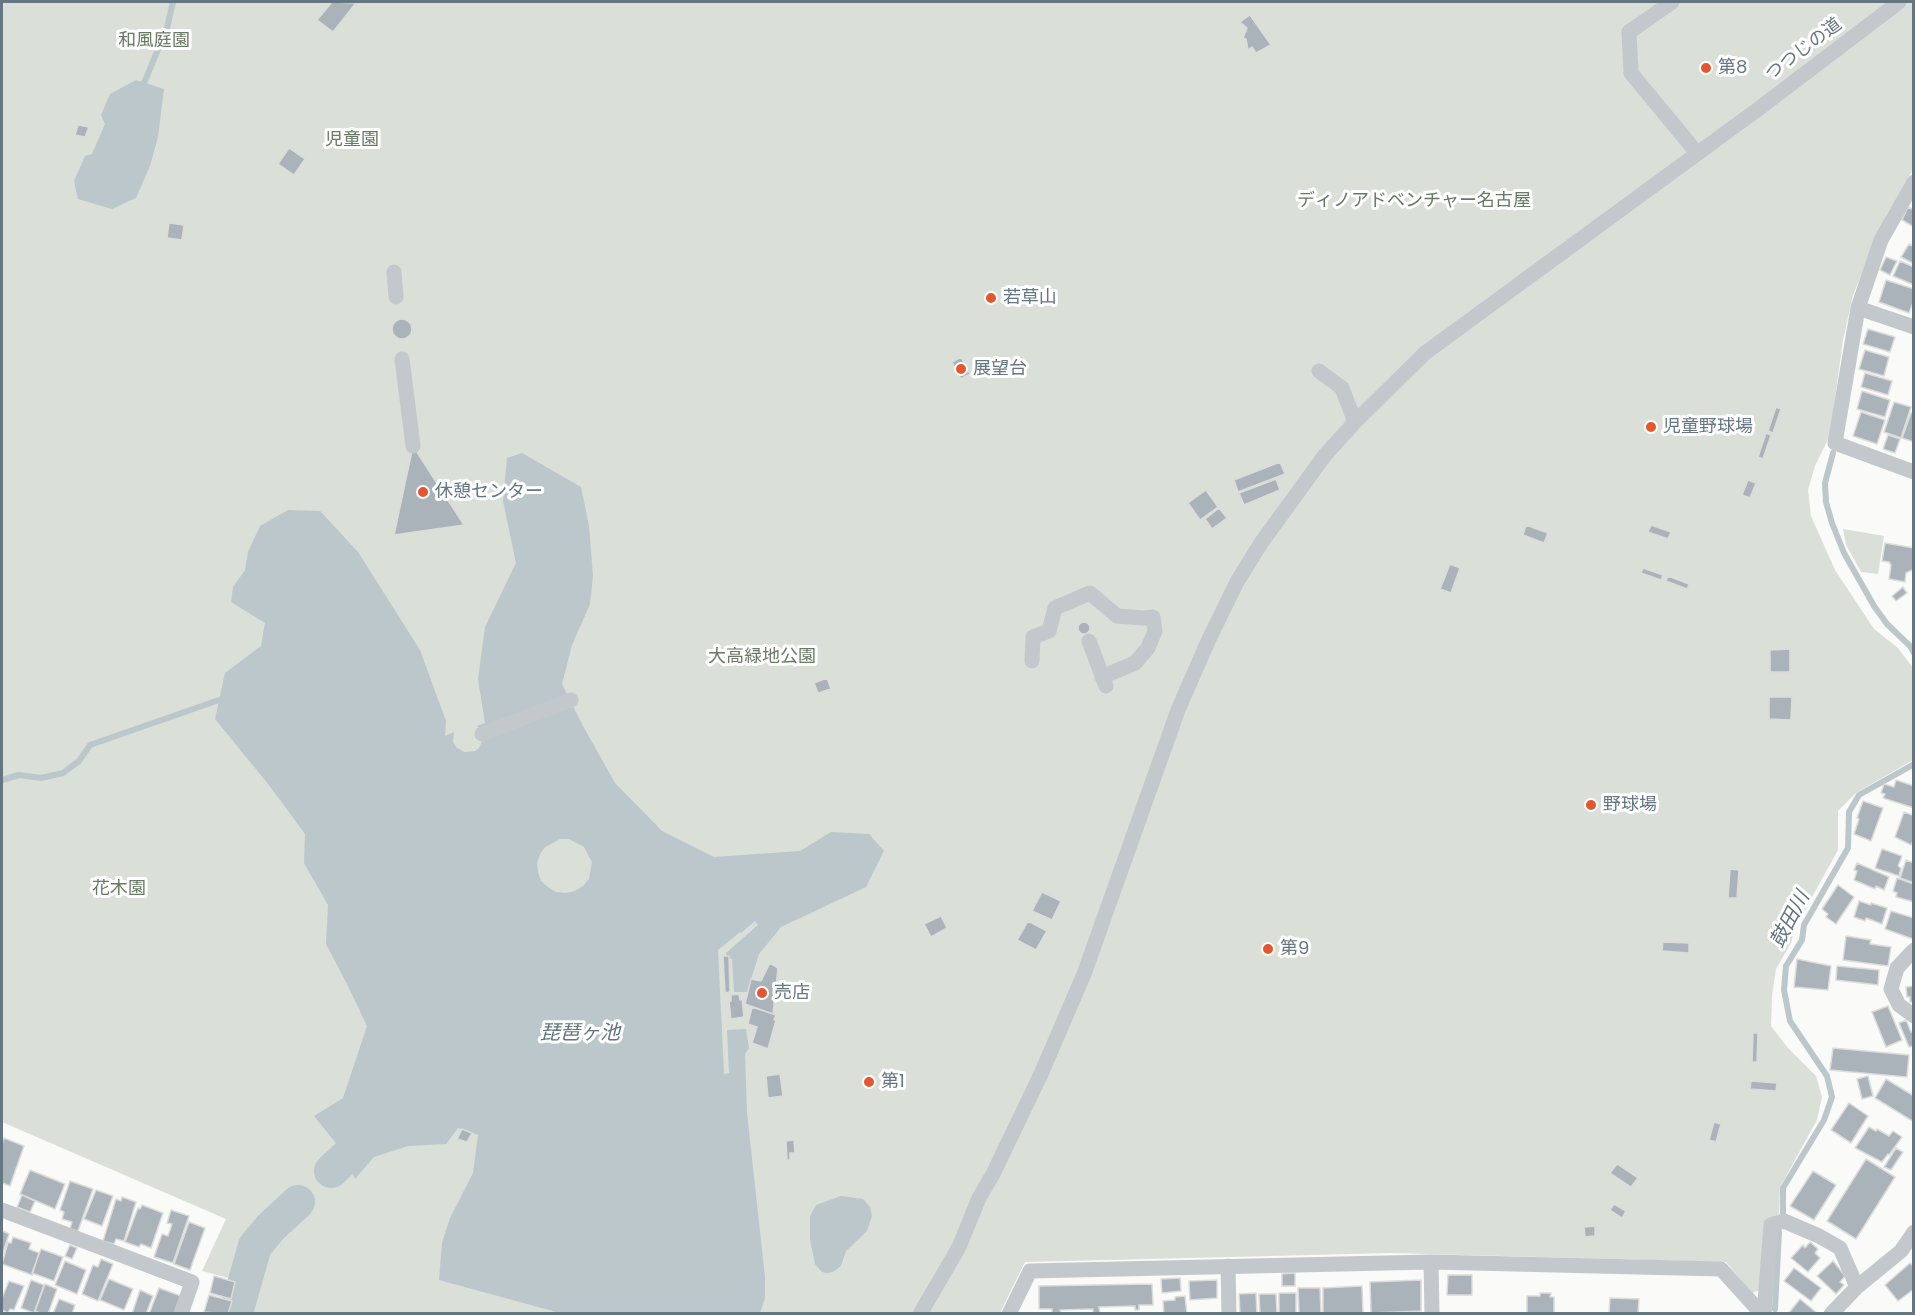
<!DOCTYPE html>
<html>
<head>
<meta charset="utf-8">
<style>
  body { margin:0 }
  #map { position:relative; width:1915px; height:1315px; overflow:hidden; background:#fafaf8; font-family:Poppins,sans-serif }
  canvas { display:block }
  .frame { position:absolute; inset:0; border:3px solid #657683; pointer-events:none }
</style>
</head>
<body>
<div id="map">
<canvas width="1915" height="1315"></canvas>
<div class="frame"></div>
</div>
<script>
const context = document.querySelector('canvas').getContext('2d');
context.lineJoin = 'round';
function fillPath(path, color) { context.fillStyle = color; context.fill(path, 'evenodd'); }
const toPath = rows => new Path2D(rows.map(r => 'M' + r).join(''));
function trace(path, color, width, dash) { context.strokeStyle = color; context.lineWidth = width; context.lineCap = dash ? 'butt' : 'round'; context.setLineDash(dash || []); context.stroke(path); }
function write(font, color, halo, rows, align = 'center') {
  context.font = font + ' Poppins,"Noto Sans JP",sans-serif'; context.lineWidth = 6; context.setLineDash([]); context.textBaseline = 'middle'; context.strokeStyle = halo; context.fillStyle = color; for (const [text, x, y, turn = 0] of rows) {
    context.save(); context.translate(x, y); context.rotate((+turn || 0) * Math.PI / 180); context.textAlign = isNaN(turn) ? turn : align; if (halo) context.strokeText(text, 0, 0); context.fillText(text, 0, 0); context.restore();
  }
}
fillPath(toPath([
  [2,2,1913,2,1913,169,1886,216,1853,295,1843,340,1830,435,1815,466,1808,490,1811,516,1835,570,1874,629,1898,648,1913,668,1913,760,1856,793,1838,811,1838,850,1795,928,1791,943,1776,969,1772,995,1771,1026,1788,1048,1816,1076,1822,1097,1817,1120,1780,1187,1779,1215,1762,1289,1752,1293,1726,1262,1391,1253,1025,1262,1000,1313,230,1313,240,1281,202,1271,226,1219,2,1122],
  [1843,529,1884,536,1878,574,1861,572,1846,545]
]), '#dadfd7');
fillPath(toPath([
  [136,80,164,89,158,137,150,166,136,198,112,209,78,199,74,181,85,156,92,154,105,124,101,115,110,94],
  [522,453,581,487,589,526,593,576,590,604,572,645,562,684,583,726,615,783,662,831,714,857,800,851,831,832,869,834,884,851,866,887,781,927,759,954,747,992,734,992,732,959,727,958,726,953,758,925,755,921,741,933,740,932,718,950,724,1074,729,1073,727,1030,746,1029,749,1048,745,1054,747,1113,765,1277,765,1298,760,1313,560,1313,439,1280,442,1243,450,1218,473,1173,478,1135,458,1128,446,1144,408,1146,374,1157,355,1179,344,1153,314,1116,343,1098,367,1026,347,984,326,944,328,905,304,863,305,834,269,785,215,719,225,673,261,646,265,623,231,602,233,587,245,570,248,552,260,526,288,510,320,511,358,552,420,650,446,721,445,736,454,732,453,742,456,747,464,752,475,751,479,748,483,739,481,730,477,726,485,723,478,679,485,627,516,563,503,501,507,458],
  [560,839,569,839,584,847,592,862,589,879,583,886,575,891,566,893,556,892,548,887,541,881,538,872,537,863,540,854,545,847],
  [841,1196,863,1199,870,1207,872,1216,867,1231,846,1251,841,1266,833,1272,827,1273,822,1272,815,1264,810,1240,810,1216,816,1205]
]), '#bbc7cb');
trace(toPath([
  [144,83,167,28,173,2],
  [1833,453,1825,483,1826,502,1832,523,1844,553,1874,606,1887,624,1910,646,1914,653],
  [2,780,19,775,41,778,63,773,79,761,90,745,219,700],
  [1783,1214,1783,1188,1824,1120,1832,1097,1827,1076,1790,1021,1784,990,1786,966,1802,940,1804,925,1848,848,1849,812,1859,795,1914,764],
  [1775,1309,1779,1232]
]), '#bbc7cb', 6);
trace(toPath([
  [331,1171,346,1157],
  [237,1309,255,1246,271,1227,298,1202]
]), '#bbc7cb', 34);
const building = toPath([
  [332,2,356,3,333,32,317,20,332,2],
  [1250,15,1271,45,1256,53,1252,47,1248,50,1246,39,1243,38,1247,28,1240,22,1250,15],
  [78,125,89,127,85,137,75,135,78,125],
  [289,148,305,159,294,175,278,164,289,148],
  [1908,207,1914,210,1914,227,1902,220,1908,207],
  [169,223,184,225,182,240,167,238,169,223],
  [1909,244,1914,247,1914,264,1901,257,1909,244],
  [1886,257,1897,261,1890,275,1880,270,1886,257],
  [1900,261,1914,267,1914,285,1893,276,1900,261],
  [1886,280,1914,289,1914,300,1909,313,1879,302,1886,280],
  '392 329a10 10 0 1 1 20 0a10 10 0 1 1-20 0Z',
  [1868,329,1895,337,1890,352,1863,344,1868,329],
  [1865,350,1889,357,1884,376,1859,369,1865,350],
  [961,357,970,374,961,379,952,362,961,357],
  [1865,373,1892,381,1888,395,1861,387,1865,373],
  [1862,391,1890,400,1885,417,1857,409,1862,391],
  [1894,402,1911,407,1901,438,1884,432,1894,402],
  [1776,407,1781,409,1773,433,1768,431,1776,407],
  [1861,412,1885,420,1877,444,1853,436,1861,412],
  [1911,413,1914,413,1914,442,1902,438,1911,413],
  [1766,433,1771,435,1763,459,1758,457,1766,433],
  [1888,435,1900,439,1895,453,1883,449,1888,435],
  [413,446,464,525,394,535,413,446],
  [1280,462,1285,474,1238,492,1234,480,1280,462],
  [1276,479,1280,490,1244,505,1239,493,1276,479],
  [1748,480,1756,483,1750,498,1742,495,1748,480],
  [1206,490,1218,507,1200,520,1188,503,1206,490],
  [1219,508,1227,518,1212,529,1205,519,1219,508],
  [1526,525,1548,533,1544,543,1523,535,1526,525],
  [1651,525,1671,532,1668,539,1648,532,1651,525],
  [1885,543,1914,548,1914,569,1906,573,1905,582,1889,579,1891,565,1889,562,1882,561,1885,543],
  [1450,564,1460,568,1451,593,1440,589,1450,564],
  [1643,568,1663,575,1661,580,1641,573,1643,568],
  [1668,576,1689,584,1687,589,1666,581,1668,576],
  [1903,587,1907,593,1896,601,1892,596,1903,587],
  '1078 628a6 6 0 1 1 12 0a6 6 0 1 1-12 0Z',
  [1790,649,1790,672,1770,672,1770,650,1790,649],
  [827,678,831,689,818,693,814,683,827,678],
  [1769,697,1792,697,1791,720,1769,719,1769,697],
  [1896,780,1914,786,1914,808,1883,798,1885,794,1881,793,1884,784,1894,787,1896,780],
  [1863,801,1883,808,1871,841,1854,834,1859,819,1857,818,1863,801],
  [1904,812,1912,815,1914,812,1914,839,1911,845,1895,837,1904,812],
  [1882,849,1902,856,1898,866,1901,868,1899,876,1875,868,1882,849],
  [1906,860,1914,863,1914,883,1900,878,1906,860],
  [1857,863,1889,877,1884,890,1876,886,1875,889,1854,880,1857,871,1854,870,1857,863],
  [1730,869,1739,870,1737,898,1728,898,1730,869],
  [1897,878,1914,884,1914,902,1896,897,1897,893,1893,891,1897,878],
  [1838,885,1854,897,1836,924,1826,917,1828,914,1822,909,1838,885],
  [1042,892,1061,901,1052,920,1032,911,1042,892],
  [1859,901,1871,905,1871,903,1887,908,1882,924,1866,918,1865,921,1854,917,1859,901],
  [1891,911,1914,918,1913,939,1885,929,1891,911],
  [941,916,947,928,931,937,924,924,941,916],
  [1028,921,1047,931,1036,950,1017,940,1028,921],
  [1846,936,1871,940,1870,944,1891,947,1888,966,1843,960,1846,936],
  [1663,942,1689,943,1689,953,1662,951,1663,942],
  [723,956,729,956,730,992,725,993,723,956],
  [1797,959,1831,966,1828,990,1794,987,1797,959],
  [770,963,778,968,773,1014,745,1004,751,979,761,981,770,963],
  [1837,966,1879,970,1878,985,1836,980,1837,966],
  [1914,986,1914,1002,1910,1002,1910,997,1907,997,1906,987,1914,986],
  [739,994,740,1000,742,999,744,1017,731,1019,729,1002,731,1001,731,995,739,994],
  [1888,1006,1902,1040,1886,1047,1872,1012,1888,1006],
  [752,1007,776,1015,774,1020,776,1020,768,1049,752,1043,757,1027,748,1024,752,1007],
  [1906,1020,1911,1032,1914,1031,1914,1046,1909,1047,1899,1023,1906,1020],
  [1753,1033,1758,1033,1757,1062,1752,1062,1753,1033],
  [1833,1048,1909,1055,1907,1077,1830,1070,1833,1048],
  [780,1074,783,1096,768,1098,766,1076,780,1074],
  [1868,1076,1873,1096,1862,1099,1857,1079,1868,1076],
  [1886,1079,1914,1096,1914,1122,1875,1098,1886,1079],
  [1751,1081,1777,1083,1776,1091,1750,1089,1751,1081],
  [1849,1103,1868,1116,1851,1143,1831,1130,1849,1103],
  [1714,1122,1721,1124,1716,1142,1709,1140,1714,1122],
  [1869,1127,1876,1131,1877,1129,1889,1136,1893,1131,1902,1137,1889,1155,1888,1154,1882,1162,1855,1148,1869,1127],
  [462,1129,472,1133,467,1142,457,1139,462,1129],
  [4,1138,24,1146,10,1186,2,1183,2,1144,4,1138],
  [794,1140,795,1153,790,1153,790,1160,787,1160,786,1141,794,1140],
  [1896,1148,1903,1152,1891,1170,1884,1167,1896,1148],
  [1866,1159,1895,1177,1856,1239,1827,1221,1866,1159],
  [1617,1164,1638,1178,1631,1187,1610,1173,1617,1164],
  [30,1170,65,1184,55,1209,20,1194,30,1170],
  [1813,1171,1836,1185,1814,1220,1790,1206,1813,1171],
  [70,1181,93,1189,78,1231,70,1229,72,1222,62,1219,64,1212,60,1210,70,1181],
  [96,1190,113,1196,102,1226,84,1219,96,1190],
  [22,1195,35,1201,30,1212,17,1207,22,1195],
  [122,1197,136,1202,124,1241,116,1239,114,1244,103,1241,116,1199,121,1201,122,1197],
  [1614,1204,1626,1211,1622,1218,1610,1210,1614,1204],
  [142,1205,163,1213,151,1248,141,1244,139,1247,125,1242,138,1208,140,1209,142,1205],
  [171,1210,189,1216,173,1263,154,1257,162,1234,168,1236,172,1224,167,1223,171,1210],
  [189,1222,205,1228,190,1270,174,1264,189,1222],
  [1595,1226,1595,1236,1585,1237,1584,1227,1595,1226],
  [3,1231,9,1234,2,1256,2,1233,3,1231],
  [13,1237,31,1243,29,1249,39,1253,32,1275,2,1264,8,1242,11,1243,13,1237],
  [1810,1242,1818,1249,1815,1253,1820,1258,1808,1272,1791,1258,1803,1245,1805,1248,1810,1242],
  [70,1245,77,1248,72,1259,65,1256,70,1245],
  [41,1249,63,1257,54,1281,32,1273,41,1249],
  [101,1259,113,1264,98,1301,82,1294,93,1265,98,1267,101,1259],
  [65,1261,86,1270,77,1294,55,1285,65,1261],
  [1833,1261,1845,1276,1840,1282,1844,1285,1836,1294,1817,1276,1833,1261],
  [1910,1263,1914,1267,1914,1289,1898,1301,1885,1285,1910,1263],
  [1794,1268,1821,1288,1811,1301,1784,1281,1794,1268],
  [1295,1273,1295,1286,1282,1286,1282,1274,1295,1273],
  [1448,1275,1472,1275,1472,1295,1447,1295,1448,1275],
  [214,1276,235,1282,231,1299,210,1293,214,1276],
  [1180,1278,1181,1291,1162,1293,1161,1279,1180,1278],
  [109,1279,133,1289,124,1310,100,1300,109,1279],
  [31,1280,44,1285,34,1313,21,1308,31,1280],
  [1217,1280,1217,1298,1190,1300,1189,1281,1217,1280],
  [1421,1280,1421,1311,1371,1313,1370,1282,1421,1280],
  [9,1281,24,1286,14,1310,10,1309,8,1313,2,1310,2,1298,9,1281],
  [45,1284,57,1289,48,1314,42,1314,35,1311,45,1284],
  [1152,1284,1153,1305,1139,1305,1139,1310,1135,1310,1135,1306,1099,1307,1100,1313,1093,1313,1093,1309,1060,1310,1061,1313,1052,1313,1052,1309,1039,1309,1039,1286,1152,1284],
  [1362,1286,1363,1314,1323,1314,1323,1288,1362,1286],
  [159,1288,181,1296,174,1314,149,1314,159,1288],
  [1298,1288,1320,1288,1321,1314,1299,1314,1298,1288],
  [140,1290,153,1296,146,1314,132,1314,140,1290],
  [1256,1293,1257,1314,1240,1314,1239,1294,1256,1293],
  [1279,1293,1296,1293,1296,1314,1279,1314,1279,1293],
  [1540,1293,1551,1293,1550,1297,1554,1297,1554,1314,1527,1314,1527,1296,1540,1296,1540,1293],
  [1259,1294,1276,1294,1277,1314,1260,1314,1259,1294],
  [209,1295,232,1301,228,1314,204,1312,209,1295],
  [1185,1296,1187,1314,1164,1314,1163,1301,1175,1300,1175,1297,1185,1296],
  [1610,1298,1639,1299,1638,1314,1609,1314,1610,1298],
  [59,1299,75,1305,72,1314,53,1314,59,1299],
  [1800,1299,1817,1313,1816,1314,1788,1314,1800,1299]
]);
fillPath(building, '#aab3b9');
trace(building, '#dcdcda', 1.5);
trace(toPath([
  [1672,2,1629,32,1631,73,1697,153],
  [1914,182,1881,240,1858,308,1835,443,1914,472],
  [394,272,396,297],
  [1858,308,1914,327],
  [402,359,413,446],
  [1319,371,1342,388,1355,422],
  [1089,641,1106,686],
  [1032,661,1033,637,1049,631,1055,608,1090,593,1117,616,1144,618,1153,617,1155,631,1148,648,1135,663,1102,677],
  [482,734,571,700],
  [1914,950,1897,968,1891,989,1899,1005,1914,1016],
  [2,1210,192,1282,181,1314],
  [1431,1262,1432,1314],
  [1228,1266,1229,1314],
  [920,1314,959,1247,979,1198,993,1174,1041,1074,1084,974,1178,710,1209,639,1237,582,1261,543,1325,455,1355,422,1425,353,1761,107,1899,2],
  [1009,1314,1030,1271,1431,1262,1721,1269,1762,1314],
  [1764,1314,1771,1225,1784,1221,1819,1236,1840,1248,1857,1287],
  [1831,1314,1857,1287,1901,1251,1914,1232]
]), '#c3c8cc', 15);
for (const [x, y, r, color] of [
  [1706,68,6,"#e4572e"],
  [991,298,6,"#e4572e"],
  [961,369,6,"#e4572e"],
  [1651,427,6,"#e4572e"],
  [423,492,6,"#e4572e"],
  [1591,805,6,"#e4572e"],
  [1268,949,6,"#e4572e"],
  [762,993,6,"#e4572e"],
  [869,1082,6,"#e4572e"]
]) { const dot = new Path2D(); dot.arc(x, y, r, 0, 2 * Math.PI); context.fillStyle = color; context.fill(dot); trace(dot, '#fff', 2); }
write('18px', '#687a64', '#fff', [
  ["和風庭園",154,41],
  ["児童園",352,140],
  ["ディノアドベンチャー名古屋",1414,201],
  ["大高緑地公園",762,657],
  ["花木園",119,889]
]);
write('18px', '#657683', '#fff', [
  ["つつじの道",1804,50,-37]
]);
write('18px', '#657683', '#fff', [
  ["第8",1718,68],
  ["若草山",1003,298],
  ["展望台",973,369],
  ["児童野球場",1663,427],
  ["休憩センター",435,492],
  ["野球場",1603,805],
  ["第9",1280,949],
  ["売店",774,993],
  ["第1",881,1082]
], 'left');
write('italic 20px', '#60757c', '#fff', [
  ["鼓田川",1791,920,-62],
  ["琵琶ヶ池",580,1034]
]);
</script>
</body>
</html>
